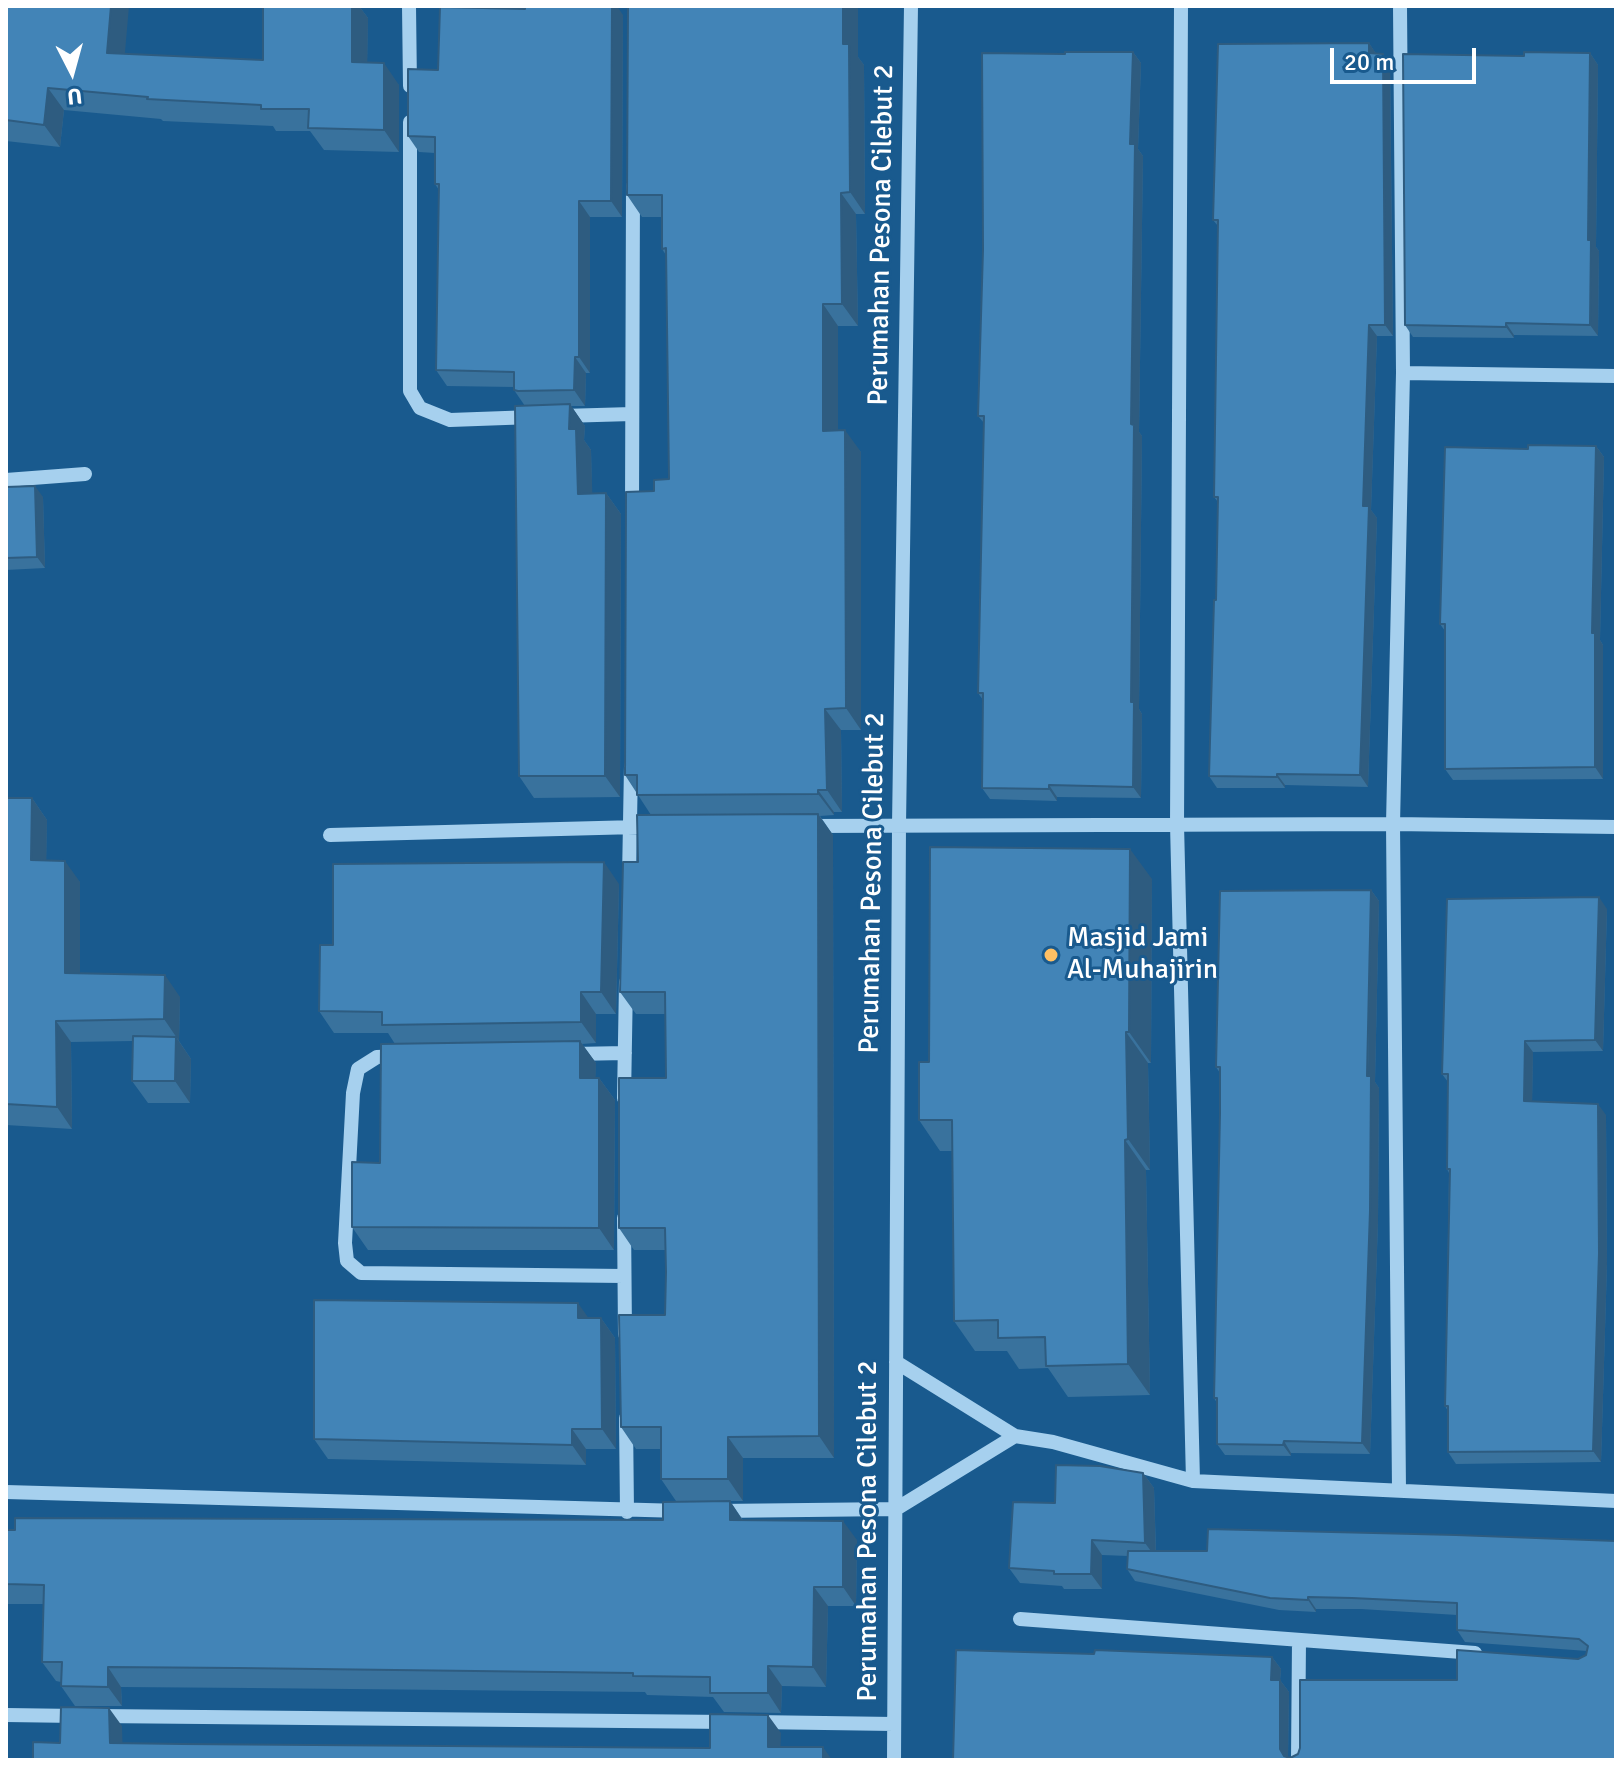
<!DOCTYPE html>
<html>
<head>
<meta charset="utf-8">
<style>
  body { margin:0 }
  #map { position:relative; width:1622px; height:1766px; overflow:hidden; background:#195a8e; font-family:Signika,sans-serif }
  canvas { display:block }
  .frame { position:absolute; inset:0; border:8px solid #fff; pointer-events:none }
  .north { position:absolute; left:32px; top:32px; width:80px; height:80px; -webkit-text-stroke:6px #195a8e; paint-order:stroke; rotate:174deg; font-size:22px; font-weight:700; line-height:32px; text-align:center; color:#fff }
  .north::after { content:''; display:block; margin:auto; width:28px; height:36px; background:#fff; clip-path:polygon(50% 0,100% 100%,50% 72%,0 100%) }
  .scale { position:absolute; left:1330px; top:48px; width:146px; height:36px; box-sizing:border-box; border:4px solid #fff; border-top:0; padding-left:10px; font-size:24px; line-height:28px; white-space:nowrap; color:#fff; -webkit-text-stroke:6px #195a8e; paint-order:stroke }
</style>
</head>
<body>
<div id="map">
<canvas width="1622" height="1766"></canvas>
<div class="frame"></div>
<div class="north">U</div>
<div class="scale">20 m</div>
</div>
<script>
const context = document.querySelector('canvas').getContext('2d');
context.lineJoin = 'round';
const toPath = rows => new Path2D(rows.map(r => 'M' + r).join(''));
function trace(path, color, width, dash) { context.strokeStyle = color; context.lineWidth = width; context.lineCap = dash ? 'butt' : 'round'; context.setLineDash(dash || []); context.stroke(path); }
function fillPath(path, color) { context.fillStyle = color; context.fill(path, 'evenodd'); }
function write(font, color, halo, rows, align = 'center') {
  context.font = font + ' Signika,sans-serif'; context.lineWidth = 6; context.setLineDash([]); context.textBaseline = 'middle'; context.strokeStyle = halo; context.fillStyle = color; for (const [text, x, y, turn = 0] of rows) {
    context.save(); context.translate(x, y); context.rotate((+turn || 0) * Math.PI / 180); context.textAlign = isNaN(turn) ? turn : align; if (halo) context.strokeText(text, 0, 0); context.fillText(text, 0, 0); context.restore();
  }
}
trace(toPath([
  [409,6,410,86],
  [1181,6,1177,824,1193,1481],
  [410,122,410,391,420,408,450,420,533,417],
  [1403,373,1616,376],
  [562,416,632,414],
  [6,480,85,474],
  [632,510,633,186],
  [810,826,1393,824,1616,827],
  [330,835,637,827],
  [629,878,631,766],
  [573,1054,625,1053],
  [400,1056,377,1057,358,1069,353,1093,345,1243,347,1261,361,1273,624,1276],
  [624,1098,626,982],
  [624,1218,625,1334],
  [896,1362,1015,1436,1053,1442,1193,1481,1616,1501],
  [626,1418,627,1512],
  [1399,1490,1393,824,1403,373,1400,6],
  [6,1492,681,1511],
  [718,1511,896,1509,1015,1436],
  [1020,1619,1475,1653],
  [6,1715,77,1716],
  [98,1716,729,1722],
  [754,1722,894,1724],
  [894,1760,899,825,911,6],
  [1298,1760,1299,1640]
]), '#a6d0ee', 14);
fillPath(toPath([
  [6,6,124,54,263,60,263,6,359,6,368,18,367,62,399,85,399,152,324,150,310,131,276,131,273,126,163,121,161,119,64,110,60,147,6,141],
  [623,15,622,217,590,217,590,373,586,373,585,406,571,406,585,426,584,440,591,450,592,493,606,493,621,514,620,797,534,798,519,776,525,406,514,390,514,387,447,386,436,370,439,190,435,184,435,153,419,152,408,136,438,70],
  [1369,43,1376,54,1383,54,1390,65,1393,336,1377,336,1371,510,1377,518,1368,787,1285,785,1285,788,1217,788,1209,776,1216,600,1218,502,1214,497,1218,226,1213,220],
  [1133,52,1141,63,1138,149,1143,156,1139,432,1142,436,1139,709,1142,714,1141,798,1057,797,1057,801,990,799,982,788,983,700,978,693,984,423,978,416,983,250,1065,54],
  [1590,53,1598,65,1596,247,1599,251,1598,336,1514,335,1514,338,1413,337,1405,325,1524,56],
  [858,57,864,65,865,214,856,214,858,326,838,326,838,430,861,452,861,730,841,730,842,812,834,812,834,815,820,816,833,835,834,1458,743,1458,743,1501,676,1501,661,1479,661,1449,636,1449,621,1427,665,1315,665,1250,634,1250,619,1228,666,1078,666,1014,636,1014,620,992,638,862,651,815,625,775,654,491,669,479,666,255,662,249,662,217,642,217,627,195],
  [1596,446,1604,457,1600,640,1603,645,1603,779,1453,780,1445,769,1445,631,1440,624],
  [6,487,43,497,45,568,6,570],
  [6,798,32,798,47,820,46,860,80,882,80,973,180,997,179,1041,191,1059,190,1103,148,1103,132,1081,133,1041,71,1042,72,1129,6,1125],
  [1152,879,1151,1063,1148,1063,1150,1170,1146,1170,1150,1395,1068,1397,1048,1368,1019,1369,1007,1351,975,1351,954,1321,952,1151,940,1151,919,1120,929,1062],
  [619,884,616,1014,596,1014,596,1043,582,1044,596,1063,595,1078,599,1078,615,1100,614,1250,368,1250,352,1227,380,1163,395,1044,388,1033,334,1033,319,1011,333,945],
  [1371,890,1379,901,1375,1082,1379,1088,1378,1222,1370,1454,1291,1453,1291,1456,1225,1455,1217,1444,1217,1403,1214,1398,1220,1113,1220,1073,1216,1067],
  [1607,909,1603,1051,1533,1052,1532,1101,1606,1115,1607,1264,1601,1462,1456,1464,1448,1452,1448,1411,1445,1406,1449,1173,1447,1169,1448,1082,1442,1074],
  [588,1318,601,1318,615,1338,616,1449,586,1449,586,1465,328,1459,314,1439],
  [1143,1473,1154,1488,1156,1551,1207,1551,1616,1541,1616,1760,953,1760,1094,1654,1272,1657,1281,1669,1280,1680,1289,1692,1288,1757,1290,1758,1457,1680,1578,1659,1586,1655,1587,1651,1465,1642,1457,1630,1457,1615,1361,1609,1316,1609,1316,1612,1279,1610,1135,1581,1127,1569,1128,1556,1102,1555,1102,1589,1064,1589,1062,1586,1020,1583,1009,1568,1055,1503],
  [730,1501,743,1520,857,1540,856,1606,828,1606,826,1687,782,1686,781,1713,724,1712,713,1697,647,1695,645,1692,251,1688,121,1687,122,1706,75,1706,61,1686,61,1682,56,1681,42,1662,43,1604,6,1604,6,1530,663,1520]
]), '#39729d');
fillPath(toPath([
  [111,6,129,6,123,75,107,53],
  [352,6,359,6,368,18,367,84,352,62],
  [612,6,617,6,623,15,622,217,611,201],
  [843,6,858,6,858,57,864,65,865,214,850,192,843,44],
  [1369,43,1377,55,1369,53],
  [1133,52,1141,63,1138,149,1143,156,1139,432,1142,436,1139,709,1142,714,1141,798,1133,787,1131,702,1130,144],
  [1590,53,1598,65,1596,247,1599,251,1598,336,1590,325,1588,240],
  [1383,54,1390,65,1393,336,1385,325],
  [384,63,399,85,399,152,384,130],
  [48,88,64,110,60,147,44,125],
  [841,193,856,214,858,326,842,304],
  [579,201,590,217,590,373,579,357],
  [823,304,838,326,838,452,823,431],
  [1506,323,1514,335,1514,338,1506,327],
  [1369,325,1377,336,1371,510,1377,518,1368,787,1360,775,1363,506],
  [575,357,586,373,585,406,574,390],
  [570,404,585,426,584,440,591,450,593,515,578,494,569,429],
  [845,430,861,452,861,730,846,708],
  [1596,446,1604,457,1600,640,1603,645,1603,779,1595,767,1592,633],
  [35,486,43,497,45,568,37,557],
  [606,493,621,514,620,797,605,776],
  [825,709,841,730,842,812,827,790],
  [1277,774,1285,785,1285,788,1277,777],
  [1049,785,1057,797,1057,801,1049,789],
  [818,790,834,812,834,815,818,794],
  [32,798,47,820,46,882,31,860],
  [818,814,833,835,834,1458,819,1436],
  [1130,849,1152,879,1151,1063,1129,1032],
  [65,861,80,882,80,995,65,973],
  [604,862,619,884,616,1014,601,992],
  [1371,890,1379,901,1375,1082,1379,1088,1378,1222,1370,1454,1362,1443],
  [1599,897,1607,909,1603,1051,1595,1040],
  [165,975,180,997,179,1041,164,1019],
  [581,992,596,1014,596,1043,581,1022],
  [56,1021,71,1042,72,1129,57,1107],
  [1126,1032,1148,1063,1150,1170,1128,1139],
  [176,1037,191,1059,190,1103,175,1081],
  [580,1041,596,1063,595,1100,580,1078],
  [1525,1041,1533,1052,1532,1112,1524,1101],
  [599,1078,615,1100,614,1250,599,1228],
  [1598,1104,1606,1115,1607,1264,1601,1462,1593,1451],
  [1125,1140,1146,1170,1150,1395,1128,1364],
  [578,1303,592,1323,578,1318],
  [601,1318,615,1338,616,1449,602,1429],
  [572,1429,586,1449,586,1465,572,1445],
  [728,1437,743,1458,743,1501,728,1479],
  [1284,1441,1291,1453,1291,1456,1283,1445],
  [1143,1473,1154,1488,1156,1558,1145,1543],
  [730,1501,743,1521,730,1520],
  [843,1521,857,1540,856,1606,843,1587],
  [1092,1540,1102,1555,1102,1589,1091,1574],
  [814,1587,828,1606,826,1687,813,1667],
  [1308,1597,1316,1609,1316,1612,1308,1600],
  [1272,1657,1281,1669,1279,1692,1271,1680],
  [768,1666,782,1686,781,1713,768,1693],
  [108,1667,121,1687,122,1706,108,1687],
  [1280,1680,1289,1692,1288,1760,1287,1760,1280,1749],
  [109,1708,122,1726,123,1760,110,1743],
  [768,1715,781,1733,780,1760,768,1747],
  [823,1747,832,1760,823,1760]
]), '#2e5c80');
const building = toPath([
  [6,6,111,6,107,53,263,60,263,6,352,6,352,62,384,63,384,130,308,128,309,109,261,109,261,105,147,99,148,97,48,88,44,125,6,120,6,6],
  [525,6,612,6,611,201,579,201,579,357,575,357,574,390,518,391,514,390,514,372,436,370,439,184,435,184,435,137,408,136,408,69,438,70,440,7,525,9,525,6],
  [628,6,843,6,843,44,849,44,850,192,841,193,842,304,823,304,823,431,845,430,846,708,825,709,827,790,818,790,818,794,637,795,637,775,625,775,626,492,654,491,654,480,669,479,666,248,662,249,662,195,627,195,628,6],
  [1369,43,1369,53,1383,54,1385,325,1369,325,1363,506,1369,506,1360,775,1277,774,1277,777,1209,776,1214,600,1216,600,1218,497,1214,497,1218,220,1213,220,1218,44,1369,43],
  [1065,52,1133,52,1130,144,1135,144,1131,424,1134,425,1131,702,1134,702,1133,787,1049,785,1049,789,982,788,983,693,978,693,984,416,978,416,983,250,982,53,1065,54,1065,52],
  [1524,52,1590,53,1588,240,1591,240,1590,325,1506,323,1506,327,1405,325,1403,54,1524,56,1524,52],
  [570,404,569,429,576,429,578,494,606,493,605,776,519,776,515,406,570,404],
  [1528,445,1596,446,1592,633,1595,633,1595,767,1445,769,1445,624,1440,624,1445,447,1528,449,1528,445],
  [35,486,37,557,6,558,6,487,35,486],
  [6,798,32,798,31,860,65,861,65,973,165,975,164,1019,56,1021,57,1107,6,1104,6,798],
  [818,814,819,1436,728,1437,728,1479,661,1479,661,1427,621,1427,619,1315,665,1315,666,1272,665,1228,619,1228,619,1078,666,1078,665,992,620,992,623,862,638,862,637,815,818,814],
  [930,847,1130,849,1129,1032,1126,1032,1128,1139,1125,1140,1128,1364,1046,1366,1045,1337,998,1338,998,1320,954,1321,952,1120,919,1120,919,1062,929,1062,930,847],
  [604,862,601,992,581,992,581,1022,382,1025,382,1012,319,1011,320,945,333,945,333,864,604,862],
  [1371,890,1367,1076,1371,1076,1370,1211,1362,1443,1284,1441,1283,1445,1217,1444,1217,1398,1214,1398,1220,1113,1220,1067,1216,1067,1220,891,1371,890],
  [1599,897,1595,1040,1525,1041,1524,1101,1598,1104,1599,1253,1593,1451,1448,1452,1448,1406,1445,1406,1450,1169,1447,1169,1448,1074,1442,1074,1447,899,1599,897],
  [133,1036,176,1037,175,1081,132,1081,133,1036],
  [580,1041,580,1078,599,1078,599,1228,352,1227,352,1162,380,1163,381,1044,580,1041],
  [314,1300,578,1303,578,1318,601,1318,602,1429,572,1429,572,1445,314,1439,314,1300],
  [1056,1465,1100,1466,1143,1473,1145,1543,1092,1540,1091,1574,1054,1574,1054,1571,1009,1568,1013,1502,1055,1503,1056,1465],
  [730,1501,730,1520,843,1521,843,1587,814,1587,813,1667,768,1666,768,1693,710,1693,710,1677,633,1676,633,1673,237,1668,108,1667,108,1687,61,1686,62,1662,42,1662,44,1585,6,1584,6,1530,15,1530,15,1518,663,1520,663,1502,730,1501],
  [1208,1529,1456,1535,1616,1541,1616,1760,953,1760,956,1650,1094,1654,1095,1650,1272,1657,1271,1680,1280,1680,1280,1749,1284,1756,1290,1758,1298,1754,1300,1748,1300,1680,1457,1680,1457,1650,1578,1659,1586,1655,1588,1646,1579,1639,1457,1630,1457,1603,1352,1598,1308,1597,1308,1600,1270,1598,1127,1569,1128,1551,1207,1551,1208,1529],
  [61,1707,109,1708,110,1743,182,1744,710,1748,710,1714,768,1715,768,1747,823,1747,823,1760,33,1760,33,1742,60,1743,61,1707]
]);
fillPath(building, '#4284b7');
trace(building, '#2e5c80', 2);
for (const [x, y, r, color] of [
  [1051,955,8,"#ffc064"]
]) { const dot = new Path2D(); dot.arc(x, y, r, 0, 2 * Math.PI); context.fillStyle = color; context.fill(dot); trace(dot, '#195a8e', 3); }
write('28px', '#fff', '#195a8e', [
  ["Perumahan Pesona Cilebut 2",882,235,-89],
  ["Perumahan Pesona Cilebut 2",873,883,-89],
  ["Perumahan Pesona Cilebut 2",869,1531,-90]
]);
write('28px', '#fff', '#195a8e', [
  ["Masjid Jami",1067,939],
  ["Al-Muhajirin",1067,971]
], 'left');
</script>
</body>
</html>
